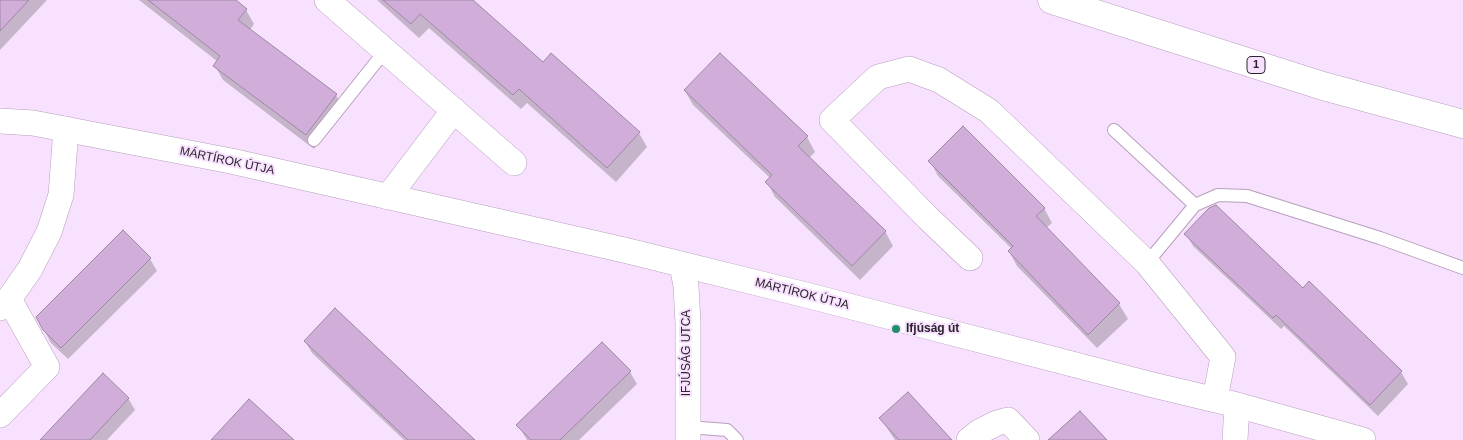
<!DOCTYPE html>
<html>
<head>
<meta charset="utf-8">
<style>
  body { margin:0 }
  canvas { display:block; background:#f8e1fe }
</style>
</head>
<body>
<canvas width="1463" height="440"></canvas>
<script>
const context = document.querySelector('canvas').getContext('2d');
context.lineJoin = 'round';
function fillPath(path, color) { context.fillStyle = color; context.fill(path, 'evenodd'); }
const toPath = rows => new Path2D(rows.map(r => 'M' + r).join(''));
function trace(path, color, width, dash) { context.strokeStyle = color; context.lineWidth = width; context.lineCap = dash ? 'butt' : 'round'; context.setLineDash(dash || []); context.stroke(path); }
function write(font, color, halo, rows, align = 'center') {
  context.font = font + ' Arial,sans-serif'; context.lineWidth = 4; context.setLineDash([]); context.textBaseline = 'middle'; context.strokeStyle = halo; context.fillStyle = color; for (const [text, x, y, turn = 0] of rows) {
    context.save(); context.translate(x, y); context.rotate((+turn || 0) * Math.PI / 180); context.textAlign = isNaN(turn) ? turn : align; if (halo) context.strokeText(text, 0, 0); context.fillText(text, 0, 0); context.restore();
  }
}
fillPath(toPath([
  [0,0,47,0,0,50],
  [139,0,233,0,246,10,254,24,250,30,336,95,344,109,314,149,223,80,215,66,218,62],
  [377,0,471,0,543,63,639,133,647,147,616,182,527,103,521,109,429,28,419,38],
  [685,91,807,137,815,152,809,158,885,231,893,246,860,280,775,197,767,182,770,178,693,105],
  [930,161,1044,208,1052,223,1046,228,1119,304,1128,319,1097,348,1017,266,1009,251,1012,249,938,176],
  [123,232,150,259,157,271,68,359,51,343,37,317],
  [1186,234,1303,289,1401,372,1408,384,1378,416,1284,326,1281,329,1193,246],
  [305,341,472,440,404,440,312,353],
  [630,372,637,384,579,440,527,440,518,425],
  [128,398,135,410,107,440,41,440],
  [881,419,951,440,895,440]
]), '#0003');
const building = toPath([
  [0,0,29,0,0,31,0,0],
  [148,0,236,0,247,9,238,20,337,94,306,135,213,66,220,56,148,0],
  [383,0,473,0,543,62,551,53,640,132,607,168,519,89,513,95,420,14,411,24,383,0],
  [720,53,808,136,798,146,886,231,852,266,765,182,772,175,684,90,720,53],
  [963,126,1045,208,1036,216,1120,303,1088,335,1008,251,1013,246,928,161,963,126],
  [1216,205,1303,288,1309,281,1402,371,1370,405,1276,315,1273,318,1184,234,1209,208,1216,205],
  [123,230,151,258,61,348,43,330,36,317,123,230],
  [335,308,475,440,408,440,304,341,335,308],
  [602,342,631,371,560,440,531,440,516,425,602,342],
  [103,373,129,398,90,440,40,440,103,373],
  [908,392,952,440,899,440,879,418,908,392],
  [249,399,294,440,211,440,249,399],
  [1080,411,1107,440,1048,440,1080,411]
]);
fillPath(building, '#d0aed9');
trace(building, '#9d88a3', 1);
const lane = toPath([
  [1114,130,1195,205],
  [314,140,385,51],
  [1147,263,1195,205,1218,195,1247,196,1380,238,1463,268],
  [688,427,727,430,737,440]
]);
const street = toPath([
  [327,0,514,163],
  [0,121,33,123,231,161,624,250,806,295,1153,385,1237,405,1363,440],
  [388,197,454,110],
  [970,258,928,218,832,120,878,77,909,69,939,80,989,111,1147,263,1223,357,1215,399],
  [682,265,686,286,688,323,688,440],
  [0,308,9,299,30,269,49,232,61,195,66,129],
  [0,415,47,367,9,299],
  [969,440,979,432,997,423,1008,420,1027,440],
  [1235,440,1237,405]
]);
const primary = toPath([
  [1052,0,1323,86,1463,124]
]);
trace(lane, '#b6a0bb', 14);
trace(street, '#b6a0bb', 26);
trace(primary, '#b6a0bb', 29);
trace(lane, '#fff', 12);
trace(street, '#fff', 25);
trace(primary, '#fff', 28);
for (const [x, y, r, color] of [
  [896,329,5,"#228e6c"]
]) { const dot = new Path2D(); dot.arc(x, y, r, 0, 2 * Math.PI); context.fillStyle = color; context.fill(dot); trace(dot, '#f8e1fe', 2); }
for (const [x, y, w] of [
  [1256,65,18]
]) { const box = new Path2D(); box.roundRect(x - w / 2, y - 8.5, w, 17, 4); context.fillStyle = '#f8e1fe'; context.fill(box); trace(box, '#2b232d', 1); }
write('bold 11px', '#2b232d', null, [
  ["1",1256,65]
]);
write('12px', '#2b232d', '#f8e1fe', [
  ["MÁRTÍROK ÚTJA",227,161,12],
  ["MÁRTÍROK ÚTJA",802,294,14],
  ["IFJÚSÁG UTCA",687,353,-90]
]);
write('bold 12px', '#2b232d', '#f8e1fe', [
  ["Ifjúság út",906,329]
], 'left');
</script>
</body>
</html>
